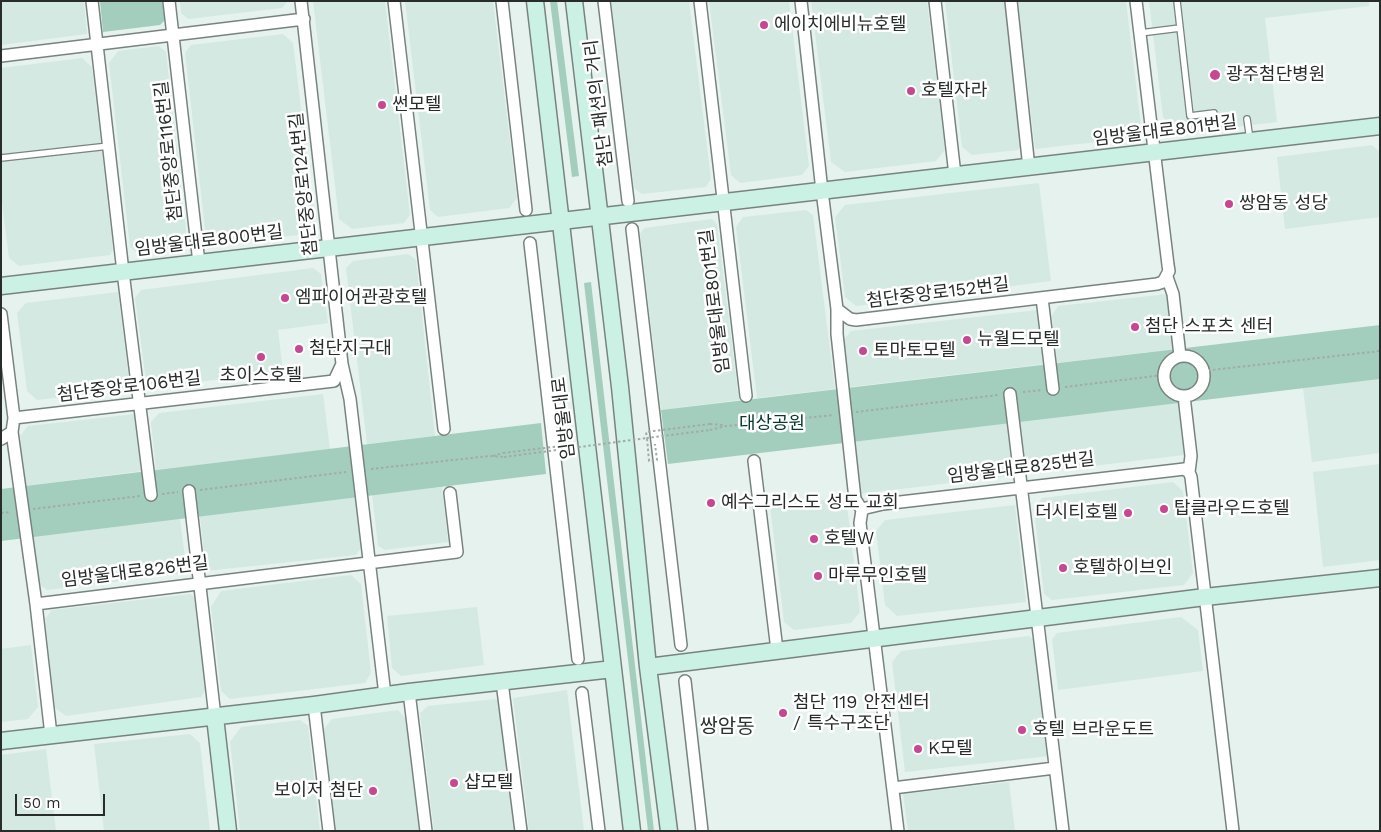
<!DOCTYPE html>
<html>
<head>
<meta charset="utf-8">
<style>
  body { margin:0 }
  #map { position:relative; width:1381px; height:832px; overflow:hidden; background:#e6f2ed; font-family:"Work Sans",sans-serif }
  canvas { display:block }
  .frame { position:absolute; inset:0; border:2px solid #282d2b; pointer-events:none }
  .scale { position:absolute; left:15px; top:794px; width:90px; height:22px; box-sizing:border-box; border:2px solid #282d2b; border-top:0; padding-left:6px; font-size:15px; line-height:18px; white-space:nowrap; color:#282d2b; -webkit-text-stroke:4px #fff; paint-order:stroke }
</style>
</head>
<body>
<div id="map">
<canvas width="1381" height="832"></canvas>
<div class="frame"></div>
<div class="scale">50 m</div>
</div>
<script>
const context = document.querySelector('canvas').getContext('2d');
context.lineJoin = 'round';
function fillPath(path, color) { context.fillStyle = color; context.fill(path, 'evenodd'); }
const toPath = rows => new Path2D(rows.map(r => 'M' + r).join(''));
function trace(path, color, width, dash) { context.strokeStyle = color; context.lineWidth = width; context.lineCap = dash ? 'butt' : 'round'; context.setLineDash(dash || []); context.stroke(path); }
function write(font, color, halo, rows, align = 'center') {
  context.font = font + ' "Work Sans","Noto Sans KR",sans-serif'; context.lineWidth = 5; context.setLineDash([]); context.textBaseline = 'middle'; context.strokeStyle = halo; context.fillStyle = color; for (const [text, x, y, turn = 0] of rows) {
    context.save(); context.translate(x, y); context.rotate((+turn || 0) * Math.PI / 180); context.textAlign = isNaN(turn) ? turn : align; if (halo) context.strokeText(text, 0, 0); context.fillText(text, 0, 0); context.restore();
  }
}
fillPath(toPath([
  [1,1,84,1,87,34,1,45],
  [180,1,287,1,287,2,282,8,188,19,181,13],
  [313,1,385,1,410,215,404,223,352,229,339,219],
  [405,1,493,1,517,198,509,208,438,217,430,210],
  [611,1,689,1,711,179,706,187,642,194,634,188],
  [709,1,789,1,809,166,802,175,740,183,731,175],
  [811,1,927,1,945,150,936,161,845,172,831,162],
  [945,1,1005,1,1021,146,1018,150,972,155,962,147],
  [1018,1,1126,1,1141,126,1131,138,1035,149],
  [1149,1,1369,1,1369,6,1265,18,1277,122,1179,134,1163,117],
  [283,34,293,43,315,223,306,234,215,245,206,238,185,53,191,45],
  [159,46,166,52,187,240,179,250,139,254,130,247,109,63,118,51],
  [82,58,92,67,113,249,110,255,19,266,9,258,1,195,1,68],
  [1372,145,1380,152,1380,217,1285,229,1277,157],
  [1039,183,1051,281,856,306,845,297,835,217,845,205],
  [806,210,813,215,835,389,757,398,736,227,743,217],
  [712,219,717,224,739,400,661,410,640,234,644,228],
  [408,254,416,260,435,436,367,444,346,268,353,261],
  [313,268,321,274,328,323,278,330,283,372,147,388,135,298,141,290],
  [118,292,130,389,37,400,27,391,17,313,26,303],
  [1167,294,1174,349,1057,363,1052,315,1058,306],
  [1038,310,1045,364,850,387,844,340,851,331],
  [1380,379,1380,453,1312,462,1303,388],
  [323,394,330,449,156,470,151,422,159,413],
  [1178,403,1184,455,859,494,852,442],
  [135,414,141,471,26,486,20,436,28,426],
  [1380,464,1380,560,1323,567,1313,472],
  [1173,482,1183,491,1193,573,1184,585,1052,600,1044,594,1034,509,1042,498],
  [442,487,448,542,385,550,378,546,372,495],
  [355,497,361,548,356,555,206,571,200,516],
  [846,497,860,612,851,623,794,630,784,622,770,506],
  [1015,505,1026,602,897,616,885,605,876,531,885,520],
  [180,519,187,573,47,590,39,584,33,537],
  [351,575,361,584,371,673,365,683,230,699,221,691,211,607,221,591],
  [191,594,194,597,205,691,201,697,66,716,55,708,45,619,52,610],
  [477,607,484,665,401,676,392,668,387,616],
  [1181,617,1198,630,1203,671,1058,690,1052,639,1057,633],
  [1029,636,1036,642,1049,756,905,772,892,662,901,651],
  [31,645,38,707,28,719,1,722,1,649],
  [567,690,584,831,529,831,513,698],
  [496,699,500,702,515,831,434,831,420,713,428,706],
  [398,710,406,719,419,831,335,831,324,729,332,719],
  [300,720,308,726,320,831,240,831,230,742,241,727],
  [190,734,200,743,210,831,104,831,94,744],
  [46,749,56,831,1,831,1,755],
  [1009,782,1015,831,908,831,903,794]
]), '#d4e9e1');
fillPath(toPath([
  [100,1,162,1,165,20,160,25,103,32],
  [550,1,557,1,579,176,572,177],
  [591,282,654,831,648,831,584,283],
  [1380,325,1380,379,668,464,661,410],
  [541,423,546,474,1,541,1,489]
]), '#a3cebd');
const lane = toPath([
  [1177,1,1190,116,1214,113],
  [1140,33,1180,28],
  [1247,119,1250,140],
  [1,158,109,146]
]);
const street = toPath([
  [92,1,123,272,151,495],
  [169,1,199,263],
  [301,1,342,364,350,399,385,695],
  [394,1,444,429],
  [502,1,526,210],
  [604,1,628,201],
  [700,1,746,396],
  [801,1,822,191,837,309,850,319,856,320,1157,284,1163,282,1169,271,1168,265,1136,1],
  [935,1,955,175],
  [1011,1,1029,168],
  [1,56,304,19],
  [632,229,681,645],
  [530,243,578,659],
  [1167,277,1173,294,1180,356],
  [1042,298,1053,389],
  [837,309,837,334,855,499,862,510],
  [1,314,14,418,12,432,1,439],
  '1164 376a20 20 0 1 1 40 0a20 20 0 1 1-40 0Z',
  [1010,394,1063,831],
  [1184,396,1191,456,1189,472,1191,477,1233,831],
  [14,418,334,381,342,364],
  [12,432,36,604],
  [754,461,777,650],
  [189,491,215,717],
  [862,510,866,508,883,504,1176,470,1184,469,1189,472],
  [862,510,860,523,898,831],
  [685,681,702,831],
  [502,682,521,831],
  [409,692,426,831],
  [582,693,599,831],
  [314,705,329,831],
  [51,735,36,604,457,552,450,493],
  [893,788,1055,768]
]);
const secondary = toPath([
  [535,1,632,831],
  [574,1,620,387,648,667,669,831],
  [1,286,1380,126],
  [648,667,1205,597,1380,578],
  [215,717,228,831],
  [1,741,314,705,409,692,613,669]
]);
trace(lane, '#78837f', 8);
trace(street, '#78837f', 14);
trace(secondary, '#78837f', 19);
trace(toPath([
  [1203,371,1380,351],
  [1065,387,1163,375],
  [1023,392,1043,390],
  [856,412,998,395],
  [710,424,723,425],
  [710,430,726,426,834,415],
  [569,445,570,448],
  [493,456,503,453],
  [371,469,490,456,504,457],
  [200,490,346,472],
  [162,494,178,492],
  [33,509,140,496],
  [1,513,11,512]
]), '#a2aba7', 2, [2.5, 2.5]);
trace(lane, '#fff', 5.5);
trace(street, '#fff', 11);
trace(secondary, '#caf1e4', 16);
trace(toPath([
  [710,424,646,432,647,438,710,430],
  [503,453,569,445,568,429,558,430,559,443],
  [504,457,647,438,649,461,657,460,655,444]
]), '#a2aba7', 2, [2.5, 2.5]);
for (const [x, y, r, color] of [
  [764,25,5,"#c84791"],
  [1215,75,6,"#c84791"],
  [911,91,5,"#c84791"],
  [382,105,5,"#c84791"],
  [1229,204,5,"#c84791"],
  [285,298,5,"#c84791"],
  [1135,327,5,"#c84791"],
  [967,340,5,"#c84791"],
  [299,349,5,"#c84791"],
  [863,351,5,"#c84791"],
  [261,357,5,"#c84791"],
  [711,503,5,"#c84791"],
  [1164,509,5,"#c84791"],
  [1128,513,5,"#c84791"],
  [814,539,5,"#c84791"],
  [1063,568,5,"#c84791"],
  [818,576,5,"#c84791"],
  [783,713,5,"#c84791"],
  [1022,730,5,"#c84791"],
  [918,749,5,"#c84791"],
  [454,783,5,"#c84791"],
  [373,791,5,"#c84791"]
]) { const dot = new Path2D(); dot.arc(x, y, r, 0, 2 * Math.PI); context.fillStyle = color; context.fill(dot); trace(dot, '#fff', 2); }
write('18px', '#282d2b', '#fff', [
  ["에이치에비뉴호텔",774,25],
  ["광주첨단병원",1226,75],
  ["호텔자라",921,91],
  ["썬모텔",392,105],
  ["쌍암동 성당",1239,204],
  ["엠파이어관광호텔",295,298],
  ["첨단 스포츠 센터",1145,327],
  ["뉴월드모텔",977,340],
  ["첨단지구대",309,349],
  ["토마토모텔",873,351],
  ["초이스호텔",261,376,"center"],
  ["예수그리스도 성도 교회",721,503],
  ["탑클라우드호텔",1174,509],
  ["더시티호텔",1118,513,"right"],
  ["호텔W",824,539],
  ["호텔하이브인",1073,568],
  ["마루무인호텔",828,576],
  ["첨단 119 안전센터",793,703],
  ["/ 특수구조단",793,724],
  ["호텔 브라운도트",1032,730],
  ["K모텔",928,749],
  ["샵모텔",464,783],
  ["보이저 첨단",363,791,"right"]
], 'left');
write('18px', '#282d2b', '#fff', [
  ["첨단 패션의 거리",599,103,-97],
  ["임방울대로801번길",1165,131,-7],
  ["첨단중앙로116번길",169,151,-96],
  ["첨단중앙로124번길",304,184,-96],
  ["임방울대로800번길",209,241,-7],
  ["첨단중앙로152번길",938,293,-7],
  ["임방울대로801번길",715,301,-97],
  ["첨단중앙로106번길",129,387,-7],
  ["임방울대로",564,418,-97],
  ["임방울대로825번길",1021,468,-7],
  ["임방울대로826번길",135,572,-7]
]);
write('18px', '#063a2b', '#fff', [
  ["대상공원",772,424]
]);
write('20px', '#2a3430', '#fff', [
  ["쌍암동",727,727]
]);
</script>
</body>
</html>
